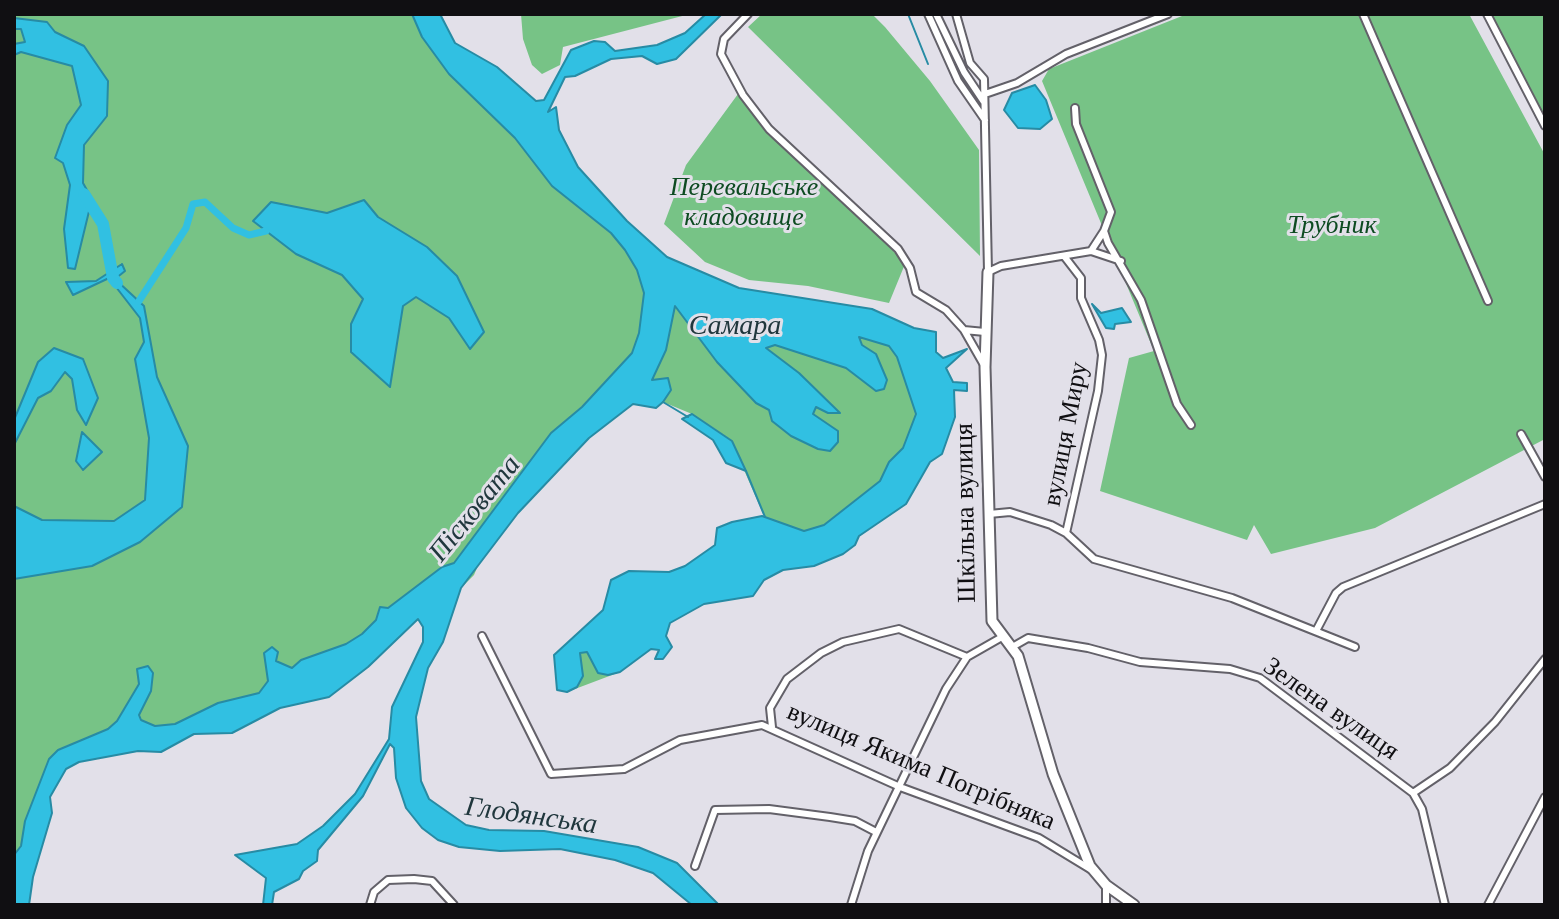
<!DOCTYPE html>
<html>
<head>
<meta charset="utf-8">
<style>
  body { margin:0 }
  #map { position:relative; width:1559px; height:919px; overflow:hidden; background:#e2e0e9; font-family:"Libre Baskerville",serif }
  canvas { display:block }
  .frame { position:absolute; inset:0; border:16px solid #100f12; pointer-events:none }
</style>
</head>
<body>
<div id="map">
<canvas width="1559" height="919"></canvas>
<div class="frame"></div>
</div>
<script>
const context = document.querySelector('canvas').getContext('2d');
context.lineJoin = 'round';
function fillPath(path, color) { context.fillStyle = color; context.fill(path, 'evenodd'); }
const toPath = rows => new Path2D(rows.map(r => 'M' + r).join(''));
function trace(path, color, width, dash) { context.strokeStyle = color; context.lineWidth = width; context.lineCap = dash ? 'butt' : 'round'; context.setLineDash(dash || []); context.stroke(path); }
function write(font, color, halo, rows, align = 'center') {
  context.font = font + ' "Libre Baskerville",serif'; context.lineWidth = 6; context.setLineDash([]); context.textBaseline = 'middle'; context.strokeStyle = halo; context.fillStyle = color; for (const [text, x, y, turn = 0] of rows) {
    context.save(); context.translate(x, y); context.rotate((+turn || 0) * Math.PI / 180); context.textAlign = isNaN(turn) ? turn : align; if (halo) context.strokeText(text, 0, 0); context.fillText(text, 0, 0); context.restore();
  }
}
fillPath(toPath([
  [14,14,440,14,455,43,497,67,536,101,559,130,578,167,627,221,667,257,739,288,872,309,914,328,936,332,936,352,942,358,954,389,955,417,942,454,930,462,906,504,859,536,855,545,843,554,814,566,783,570,764,580,753,596,704,604,670,623,666,636,620,672,567,692,557,690,554,655,603,610,611,580,629,571,669,572,685,566,715,545,717,528,732,522,764,516,731,440,692,414,663,402,656,408,633,404,589,438,518,513,482,556,474,575,461,588,454,606,409,624,368,667,329,697,280,708,232,733,194,734,161,752,138,751,79,762,66,769,50,797,52,813,33,877,29,905,14,905],
  [521,14,690,14,563,47,560,65,542,74,532,65,523,39],
  [762,14,872,14,885,27,930,81,979,150,980,256,748,27],
  [1187,14,1469,14,1545,155,1545,439,1375,528,1271,554,1254,525,1247,540,1100,491,1129,358,1154,351,1042,81,1049,69],
  [1489,14,1545,14,1545,122],
  [738,94,778,140,877,233,905,264,889,303,808,286,749,280,705,262,664,224,686,165]
]), '#77c386');
const water = toPath([
  [412,14,440,14,455,43,497,67,536,101,544,100,571,50,594,41,605,42,615,51,657,45,685,33,706,14,722,14,676,59,657,64,642,56,611,59,575,76,565,77,548,112,556,107,559,130,578,167,627,221,667,257,739,288,872,309,914,328,936,332,936,352,943,358,967,349,946,368,953,382,967,383,967,391,954,390,955,417,942,454,930,462,906,504,859,536,855,545,843,554,814,566,783,570,764,580,753,596,704,604,670,623,666,636,672,647,663,659,655,659,659,650,651,649,620,672,608,675,598,673,587,652,580,653,583,676,577,687,567,692,557,690,554,655,603,610,611,580,629,571,669,572,685,566,715,545,717,528,732,522,762,516,804,531,824,525,880,481,889,462,903,448,916,414,897,357,889,346,859,337,862,345,876,354,887,380,884,389,876,391,846,368,775,345,766,348,799,373,840,413,828,413,816,407,813,414,838,431,838,442,830,451,818,449,791,436,772,421,769,410,756,403,717,362,675,306,666,350,652,380,668,378,671,390,663,402,656,408,633,404,589,438,518,513,461,588,443,642,428,668,416,717,421,781,429,799,466,825,489,830,544,831,638,847,677,863,719,905,692,905,653,873,615,860,560,849,500,851,459,847,438,840,422,828,406,808,396,778,394,748,390,744,363,796,318,850,317,861,303,871,299,879,274,892,272,905,263,905,266,878,235,855,297,844,323,826,355,794,389,739,392,707,423,642,423,627,418,619,368,667,329,697,280,708,232,733,194,734,161,752,138,751,79,762,66,769,50,797,52,813,33,877,29,905,14,905,14,855,21,846,25,821,49,759,58,750,108,729,117,721,139,684,137,669,148,666,153,673,151,691,139,715,141,720,155,726,175,724,218,703,259,693,268,681,264,653,272,647,278,652,276,661,292,668,301,660,346,644,362,634,376,620,380,607,388,608,442,567,454,563,551,433,582,407,632,353,639,333,644,293,637,270,625,250,611,233,552,186,515,138,449,74,422,37,412,14],
  [14,18,47,22,55,32,84,46,108,81,107,116,84,145,83,183,92,199,75,269,68,268,64,229,70,185,63,163,55,158,67,125,81,105,72,66,21,52,14,55,14,44,25,42,21,29,14,29,14,18],
  [1035,85,1046,100,1052,119,1040,129,1018,128,1004,110,1012,93,1035,85],
  [364,200,378,217,427,247,457,276,484,332,470,349,449,318,416,297,403,306,390,387,351,352,351,324,363,299,342,275,296,254,253,221,271,202,327,213,364,200],
  [122,264,125,271,115,279,144,306,157,377,188,446,182,507,140,542,92,566,14,579,14,506,42,520,114,521,145,500,149,438,135,359,144,342,140,318,109,278,73,295,66,282,96,281,122,264],
  [1092,304,1101,313,1122,308,1131,322,1115,324,1114,329,1106,328,1092,304],
  [54,348,83,359,98,398,86,425,77,410,72,379,65,372,51,391,38,398,14,445,14,420,38,362,54,348],
  [692,414,732,441,746,471,726,463,713,440,682,419,692,414],
  [82,432,102,452,83,470,76,461,82,432]
]);
fillPath(water, '#31c0e2');
trace(water, '#278ba4', 2);
trace(toPath([
  [908,14,928,64],
  [663,402,688,417],
  [746,471,765,517]
]), '#278ba4', 2);
trace(toPath([
  [139,301,186,228,193,204,205,202,233,228,249,235,266,231]
]), '#31c0e2', 7);
trace(toPath([
  [84,194,103,224,113,278,117,283]
]), '#31c0e2', 12);
const street = toPath([
  [748,14,724,39,721,54,743,95,769,129,898,249,910,268,916,292,946,310,964,330,985,332],
  [928,14,958,81,985,120],
  [936,14,964,72,984,102],
  [956,14,970,63,984,79,988,272,1001,266,1091,251,1121,261],
  [1363,14,1488,301],
  [1487,14,1545,126],
  [985,94,1017,83,1066,54,1168,14],
  [1075,108,1076,124,1111,212,1104,231,1108,243,1141,300,1177,404,1191,425],
  [1091,251,1104,231],
  [1064,256,1081,278,1081,298,1099,340,1102,355,1098,391,1066,533],
  [964,330,984,365],
  [1521,434,1545,477],
  [989,514,1010,512,1051,525,1066,533,1094,559,1232,598,1355,647],
  [1316,631,1336,593,1343,587,1545,504],
  [482,636,551,774,624,769,680,740,762,725,900,787,1039,838,1090,869],
  [1014,646,1028,638,1088,648,1140,662,1230,669,1260,678,1413,793,1422,809,1445,905],
  [772,727,770,708,787,679,821,653,843,642,899,629,967,657],
  [1413,793,1450,768,1495,722,1545,659],
  [695,866,715,810,769,809,830,817,855,821,876,832],
  [1106,885,1106,905],
  [370,905,374,892,388,880,414,879,432,881,454,905],
  [851,905,868,851,946,689,967,657,1002,637],
  [1488,905,1545,797]
]);
const secondary = toPath([
  [988,272,985,367,992,621,1018,656,1053,774,1090,866,1106,885,1134,905]
]);
trace(street, '#636169', 10);
trace(secondary, '#636169', 13);
trace(street, '#fff', 6);
trace(secondary, '#fff', 9);
write('italic 26px', '#0d4b21', '#e2e0e9', [
  ["Перевальське",744,188],
  ["кладовище",744,218],
  ["Трубник",1332,226]
]);
write('26px', '#100f12', '#e2e0e9', [
  ["вулиця Миру",1066,434,-79],
  ["Шкільна вулиця",966,513,-91],
  ["Зелена вулиця",1331,709,35],
  ["вулиця Якима Погрібняка",921,767,23]
]);
write('italic 28px', '#20373d', '#e2e0e9', [
  ["Самара",735,326],
  ["Пісковата",475,509,-51],
  ["Глодянська",531,816,8]
]);
</script>
</body>
</html>
